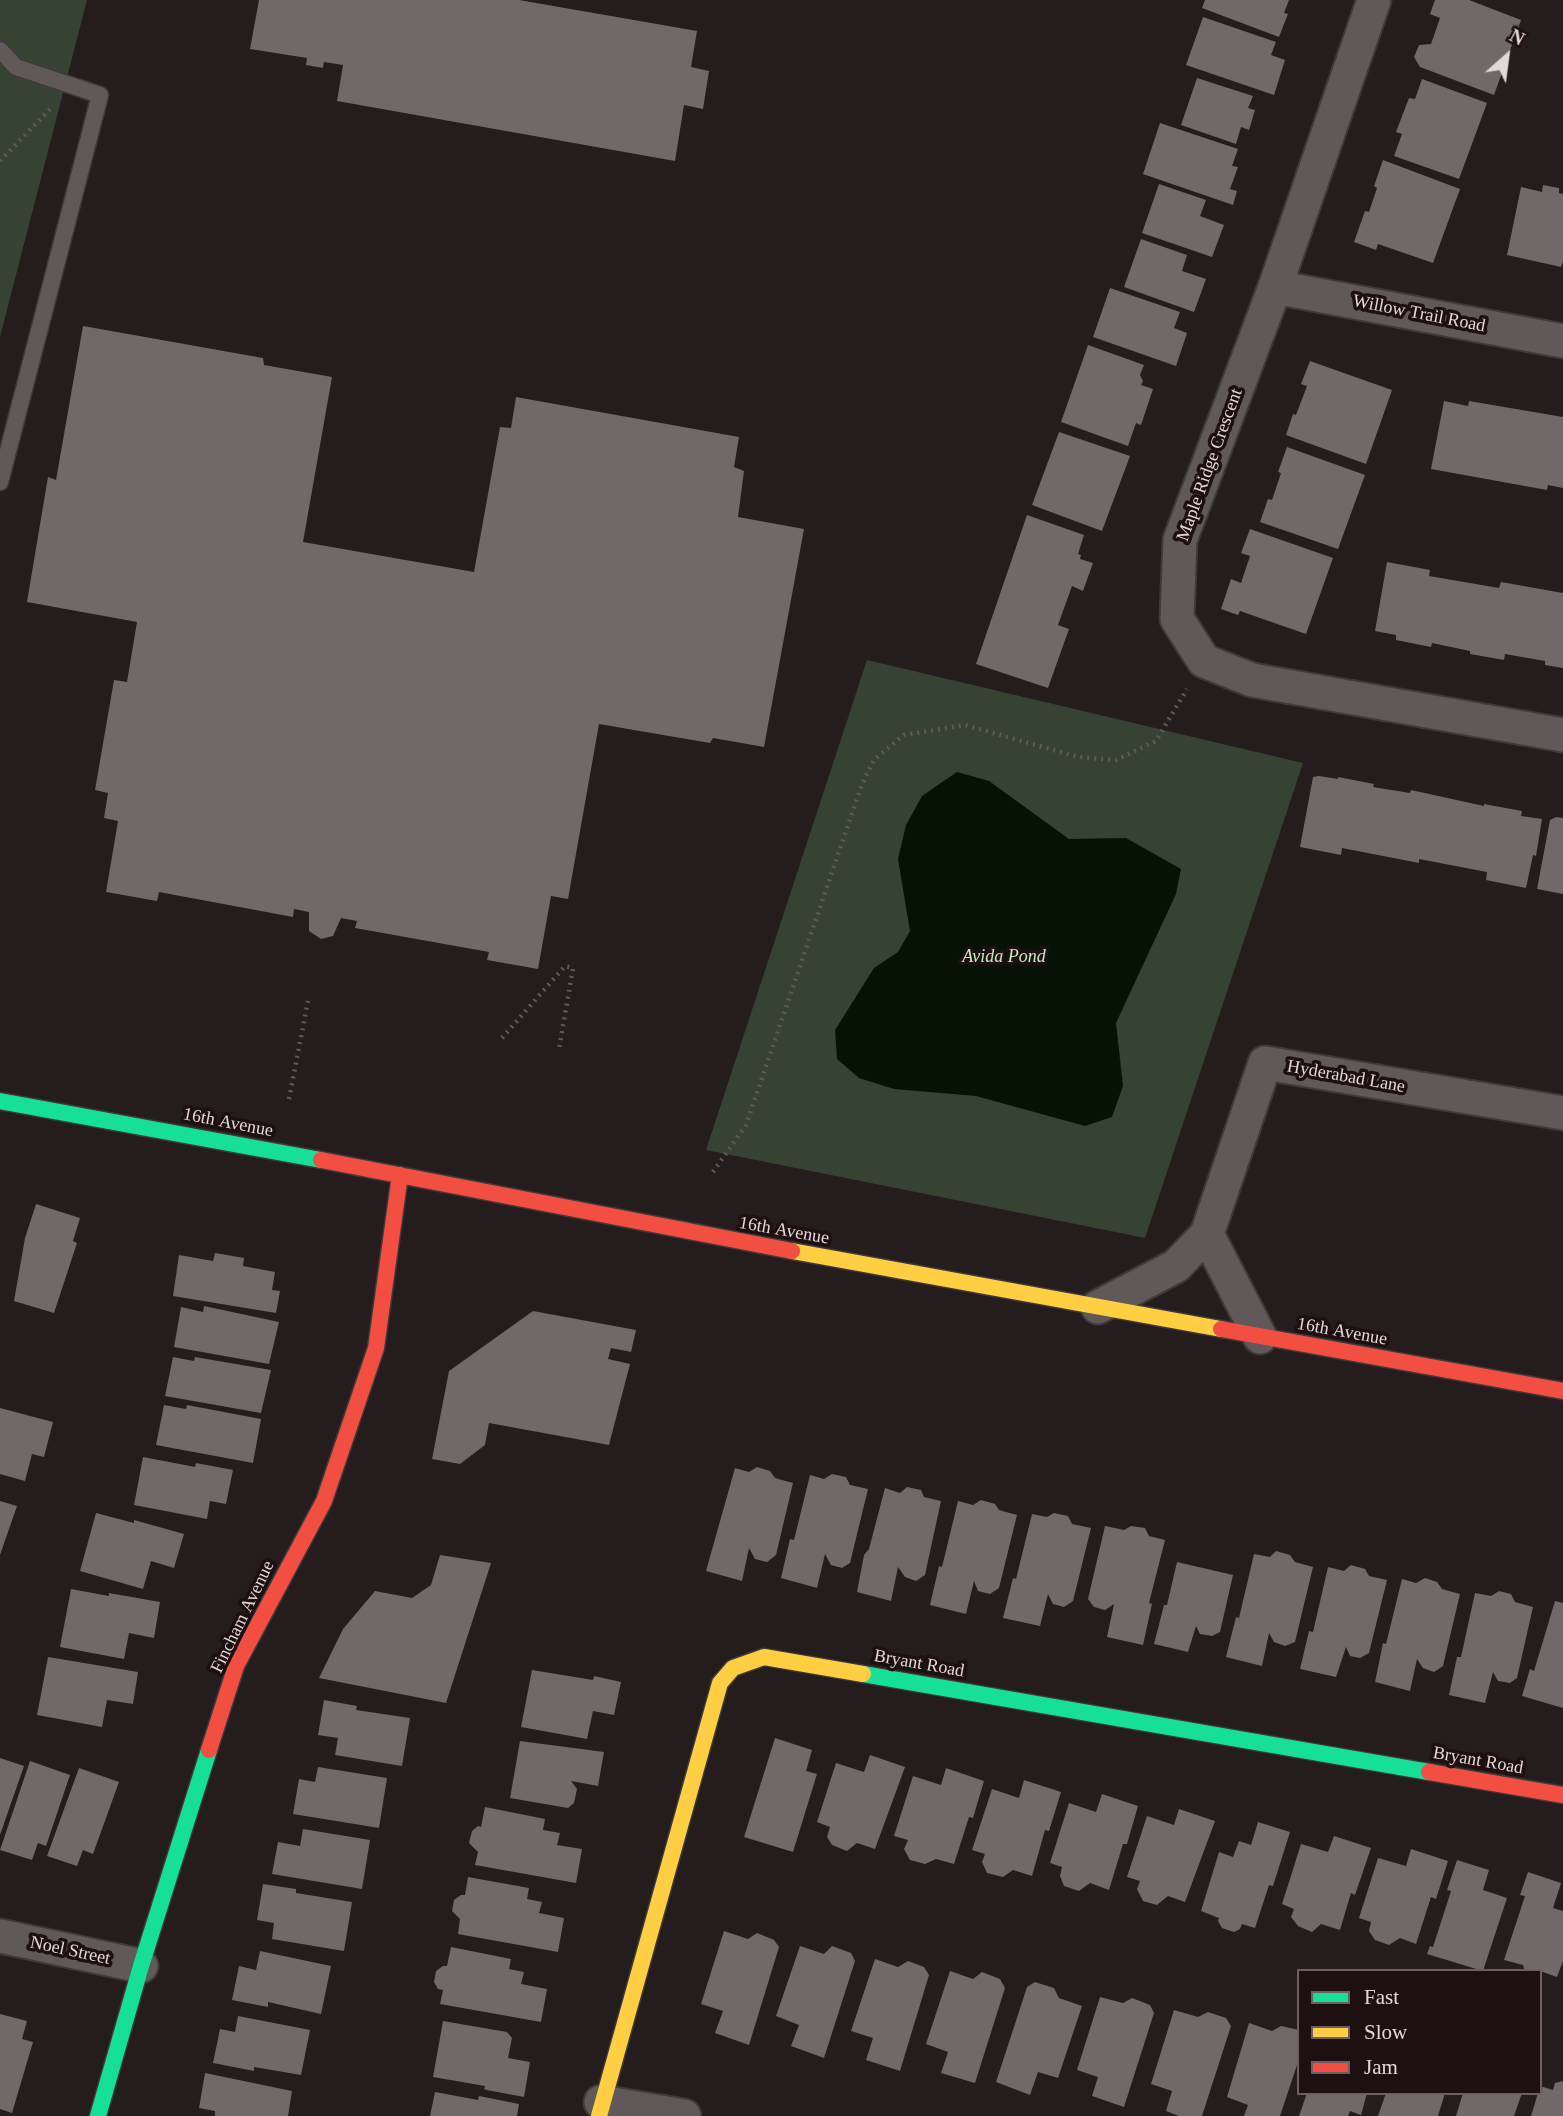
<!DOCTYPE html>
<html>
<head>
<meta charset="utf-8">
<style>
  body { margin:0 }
  #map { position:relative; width:1563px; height:2116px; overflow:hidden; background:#241c1d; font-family:"Times New Roman",serif }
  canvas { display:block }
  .legend { position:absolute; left:1297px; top:1969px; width:245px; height:126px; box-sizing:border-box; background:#1e0f11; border:2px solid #6d5f61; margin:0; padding:9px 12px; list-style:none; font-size:21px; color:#e3d8d8 }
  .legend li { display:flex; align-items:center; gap:14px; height:35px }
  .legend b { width:35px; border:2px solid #6d5f61 }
  .north { position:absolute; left:1472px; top:21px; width:70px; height:70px; -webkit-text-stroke:5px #1e0f11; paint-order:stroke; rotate:28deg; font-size:19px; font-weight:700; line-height:28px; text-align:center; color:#e3d8d8 }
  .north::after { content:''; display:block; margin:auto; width:24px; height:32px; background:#e3d8d8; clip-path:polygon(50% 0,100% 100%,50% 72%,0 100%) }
</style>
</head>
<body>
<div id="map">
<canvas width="1563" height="2116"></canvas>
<ul class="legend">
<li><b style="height:9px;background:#16e098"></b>Fast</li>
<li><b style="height:9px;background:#ffcf43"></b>Slow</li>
<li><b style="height:9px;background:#f24e42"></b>Jam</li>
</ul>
<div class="north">N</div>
</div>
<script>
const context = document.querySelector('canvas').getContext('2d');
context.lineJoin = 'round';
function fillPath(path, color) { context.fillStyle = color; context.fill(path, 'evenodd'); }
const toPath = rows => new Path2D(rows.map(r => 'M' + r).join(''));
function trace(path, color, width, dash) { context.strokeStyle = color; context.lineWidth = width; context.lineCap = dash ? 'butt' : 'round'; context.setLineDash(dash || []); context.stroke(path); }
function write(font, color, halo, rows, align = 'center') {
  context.font = font + ' "Times New Roman",serif'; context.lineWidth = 7; context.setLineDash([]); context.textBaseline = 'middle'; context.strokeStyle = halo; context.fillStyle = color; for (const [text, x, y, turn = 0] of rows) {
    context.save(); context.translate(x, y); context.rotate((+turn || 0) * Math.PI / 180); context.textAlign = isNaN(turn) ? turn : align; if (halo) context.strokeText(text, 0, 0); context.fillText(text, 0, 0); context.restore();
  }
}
fillPath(toPath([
  [0,0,87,0,0,337],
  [867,660,1303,763,1145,1238,706,1150]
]), '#364332');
fillPath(toPath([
  [957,772,989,781,1069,839,1126,838,1181,869,1176,894,1116,1023,1123,1086,1112,1117,1085,1126,976,1096,894,1089,859,1078,837,1059,835,1030,874,968,898,952,910,931,898,859,906,825,922,796]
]), '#061304');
fillPath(toPath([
  [259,0,519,0,697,31,691,67,709,71,703,109,684,105,675,161,337,101,343,65,324,62,323,68,306,65,307,58,250,49],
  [1205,0,1289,0,1284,13,1288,14,1279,37,1202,8],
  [1435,0,1469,0,1521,20,1494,95,1420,67,1414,57,1419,45,1431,44,1440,18,1430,14],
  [1203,17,1276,42,1271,55,1285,60,1274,95,1186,65],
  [1197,78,1253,96,1248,108,1255,110,1249,130,1241,127,1236,144,1181,125],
  [1422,79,1487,103,1459,179,1394,156,1402,134,1396,132,1409,98,1415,99],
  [1160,123,1238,149,1232,166,1238,167,1230,189,1237,191,1233,205,1143,174],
  [1383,160,1460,189,1433,263,1378,244,1376,250,1354,242,1365,211,1369,212,1377,188,1374,186],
  [1159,184,1206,200,1200,216,1224,225,1212,257,1142,233],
  [1543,185,1559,188,1559,193,1563,194,1563,262,1561,267,1507,255,1521,187,1542,192],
  [1141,239,1187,255,1182,271,1206,279,1194,312,1124,287],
  [1110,288,1180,312,1174,328,1187,333,1176,366,1093,337],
  [83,326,263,358,264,365,332,377,303,542,474,572,500,427,511,428,516,397,739,437,734,467,744,471,738,517,804,529,764,747,713,738,710,743,599,724,568,899,551,896,538,969,487,960,489,952,355,928,357,921,341,918,333,936,321,939,309,931,309,912,294,909,293,917,159,892,157,901,106,892,118,821,104,818,108,793,95,790,114,680,127,682,137,622,27,602,48,477,56,480],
  [1088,345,1144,365,1140,375,1143,381,1141,385,1153,389,1141,425,1136,423,1128,446,1061,422],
  [1310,361,1392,390,1366,464,1286,435,1293,414,1296,415,1307,386,1301,384],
  [1444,401,1468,406,1469,401,1563,417,1563,488,1548,485,1547,490,1431,469],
  [1059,432,1130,456,1102,531,1032,505],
  [1287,447,1365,475,1338,549,1260,522,1268,499,1272,500,1281,473,1278,472],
  [1027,515,1084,535,1078,554,1081,555,1080,559,1093,563,1083,591,1072,586,1058,625,1069,629,1048,688,976,664],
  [1250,529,1333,558,1306,634,1240,611,1238,615,1221,609,1231,579,1241,583,1250,556,1241,553],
  [1387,562,1430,570,1429,576,1499,588,1501,582,1563,593,1563,668,1545,665,1545,661,1505,654,1504,660,1470,654,1470,651,1432,643,1431,647,1396,640,1396,635,1375,631],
  [1319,776,1338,779,1338,777,1374,784,1373,787,1410,793,1411,790,1484,806,1484,804,1522,811,1521,816,1542,819,1536,856,1533,855,1526,888,1486,880,1487,872,1419,859,1419,863,1342,848,1341,855,1300,847,1313,777],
  [1556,817,1563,818,1563,894,1537,889,1550,820],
  [36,1204,80,1218,73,1241,77,1243,54,1313,14,1301,25,1238],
  [215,1253,244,1258,243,1266,275,1272,272,1290,280,1291,276,1313,173,1296,179,1255,213,1261],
  [204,1306,279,1322,269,1364,174,1347,181,1307,203,1312],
  [533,1311,636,1330,631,1352,611,1348,608,1359,630,1364,609,1445,489,1423,485,1445,460,1464,432,1459,449,1371],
  [173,1357,194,1361,195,1357,271,1370,261,1413,165,1396],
  [164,1405,186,1409,187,1405,261,1419,253,1463,156,1445],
  [0,1408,53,1422,44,1457,32,1454,25,1481,0,1474],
  [143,1457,195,1467,196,1463,233,1470,226,1504,210,1501,207,1519,134,1505],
  [757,1467,770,1471,775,1478,793,1483,776,1555,767,1562,755,1559,749,1548,742,1581,706,1571,735,1468,749,1472],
  [832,1474,846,1477,850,1485,868,1489,850,1563,842,1568,831,1565,825,1554,817,1588,781,1578,790,1539,794,1540,810,1475,824,1479],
  [907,1487,921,1490,924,1497,941,1501,925,1575,916,1581,905,1577,898,1567,891,1601,857,1592,864,1555,869,1549,885,1488,900,1493],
  [981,1500,995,1504,999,1510,1017,1515,999,1588,990,1594,978,1591,974,1581,966,1614,930,1605,939,1566,942,1567,958,1501,973,1505],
  [0,1501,17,1506,0,1555],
  [96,1513,134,1523,134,1520,184,1534,174,1568,151,1561,143,1589,80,1571],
  [1054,1513,1068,1516,1072,1524,1091,1528,1073,1601,1064,1607,1053,1604,1048,1594,1040,1626,1003,1618,1013,1578,1016,1579,1032,1514,1047,1517],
  [1105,1526,1124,1530,1131,1526,1145,1528,1149,1536,1165,1540,1149,1603,1152,1604,1143,1645,1107,1637,1114,1604,1105,1610,1094,1607,1088,1599],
  [1276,1551,1290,1555,1295,1562,1313,1567,1295,1642,1285,1646,1274,1642,1269,1633,1262,1666,1226,1657,1236,1617,1239,1618,1254,1554,1270,1557],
  [440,1555,491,1563,446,1703,319,1678,343,1629,375,1591,412,1598,431,1585],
  [1177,1562,1233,1575,1220,1632,1212,1636,1200,1634,1196,1626,1188,1652,1154,1644,1164,1605,1167,1605],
  [1351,1565,1365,1569,1369,1576,1387,1580,1369,1653,1360,1658,1350,1656,1346,1647,1336,1677,1300,1669,1309,1631,1313,1632,1328,1567,1344,1571],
  [1425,1578,1437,1582,1442,1589,1460,1594,1443,1666,1434,1672,1423,1668,1417,1659,1410,1691,1375,1682,1383,1643,1386,1644,1402,1579,1416,1583],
  [71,1589,109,1596,109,1593,160,1602,154,1638,129,1633,124,1659,60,1647],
  [1499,1591,1511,1594,1515,1602,1533,1607,1517,1678,1510,1683,1498,1681,1493,1672,1485,1703,1449,1695,1457,1657,1461,1657,1475,1593,1491,1596],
  [1555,1601,1563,1603,1563,1708,1522,1696,1530,1669,1534,1671],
  [48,1657,138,1672,133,1704,107,1700,102,1727,37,1715],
  [532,1670,593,1680,594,1676,621,1682,614,1715,593,1711,587,1739,521,1727],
  [324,1700,357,1706,356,1710,410,1718,402,1766,335,1755,338,1738,318,1735],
  [775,1738,812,1750,806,1771,817,1774,793,1852,744,1837],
  [520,1741,604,1752,598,1786,571,1781,577,1789,574,1803,568,1808,510,1798],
  [870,1755,905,1767,875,1849,857,1843,847,1851,832,1845,827,1837,830,1827,817,1822,836,1763,864,1772],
  [0,1758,24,1766,0,1835],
  [30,1761,70,1775,46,1846,38,1843,32,1860,0,1850],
  [318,1767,387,1778,379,1828,293,1814,299,1779,315,1782],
  [79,1768,119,1782,93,1854,83,1850,77,1866,47,1856],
  [946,1768,984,1781,973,1818,969,1817,954,1864,936,1859,925,1864,910,1860,904,1849,908,1840,894,1836,913,1776,941,1785],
  [1024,1780,1061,1792,1049,1831,1045,1830,1032,1876,1013,1870,1003,1877,987,1873,982,1862,985,1854,972,1850,992,1789,1019,1798],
  [1102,1794,1138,1806,1127,1844,1123,1844,1109,1890,1090,1883,1079,1891,1064,1886,1060,1876,1062,1867,1050,1863,1069,1803,1096,1812],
  [485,1807,545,1819,543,1830,560,1833,557,1845,582,1849,576,1883,475,1865,478,1852,469,1843,472,1831,478,1826,481,1827],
  [1179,1809,1215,1821,1185,1902,1168,1896,1157,1905,1143,1901,1137,1889,1140,1881,1127,1877,1147,1816,1174,1825],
  [1258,1822,1290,1832,1273,1886,1269,1885,1255,1928,1242,1924,1240,1929,1234,1932,1222,1928,1218,1921,1219,1918,1201,1911,1219,1852,1233,1857,1239,1841,1251,1845],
  [303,1829,370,1840,362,1889,272,1874,278,1842,300,1846],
  [1334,1836,1371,1848,1355,1895,1351,1893,1340,1930,1321,1924,1312,1932,1298,1926,1291,1917,1294,1909,1282,1904,1301,1844,1328,1852],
  [1411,1849,1448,1861,1436,1899,1431,1897,1416,1944,1400,1938,1389,1945,1375,1940,1369,1931,1371,1922,1359,1918,1378,1858,1406,1866],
  [1457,1860,1489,1870,1483,1890,1507,1898,1483,1971,1427,1954,1430,1946,1433,1947,1451,1891,1447,1890],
  [1528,1872,1561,1883,1553,1908,1563,1911,1563,1961,1557,1977,1540,1971,1525,1971,1523,1965,1504,1960,1525,1896,1520,1895],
  [468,1877,529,1888,527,1899,542,1902,539,1913,564,1918,558,1952,458,1934,460,1919,452,1911,454,1900,461,1895,465,1895],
  [263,1884,296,1889,296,1893,352,1902,344,1951,272,1939,274,1923,257,1920],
  [724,1931,748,1939,757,1933,774,1940,779,1947,749,2045,715,2033,723,2011,701,2004],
  [800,1946,824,1954,832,1946,851,1953,855,1961,824,2058,791,2046,799,2025,776,2016],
  [451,1947,511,1959,509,1969,524,1972,521,1984,547,1989,541,2022,440,2004,443,1990,438,1989,434,1982,436,1971,443,1966,447,1966],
  [260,1951,331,1966,321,2014,268,2002,268,2007,232,2000,239,1966,256,1970],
  [875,1959,898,1967,908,1961,924,1967,929,1975,900,2071,866,2060,873,2038,851,2031],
  [950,1971,973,1979,982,1972,1000,1979,1005,1988,975,2083,941,2073,948,2052,926,2044],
  [1035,1982,1054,1988,1059,1998,1082,2006,1058,2078,1038,2072,1030,2095,996,2082,1027,1987],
  [1100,1997,1123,2003,1132,1998,1150,2005,1154,2013,1124,2107,1092,2096,1098,2077,1077,2070],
  [1174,2010,1198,2017,1208,2012,1226,2018,1231,2026,1202,2116,1179,2116,1166,2111,1172,2091,1151,2084],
  [0,2014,27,2021,22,2039,33,2042,12,2113,0,2109],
  [238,2016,310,2030,301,2075,254,2067,254,2071,213,2063,220,2029,235,2032],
  [443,2021,507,2032,512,2038,508,2058,530,2062,524,2097,487,2090,484,2089,485,2086,433,2077],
  [1249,2023,1272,2031,1281,2026,1299,2030,1299,2059,1280,2116,1244,2116,1248,2105,1227,2097],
  [205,2073,292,2091,288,2116,215,2116,215,2111,199,2108],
  [1563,2081,1563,2116,1531,2116,1538,2093,1540,2093,1540,2086,1553,2090,1555,2083],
  [435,2092,478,2100,479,2096,519,2104,517,2116,430,2116],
  [1307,2093,1367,2093,1361,2115,1350,2111,1348,2116,1299,2116],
  [1386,2093,1445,2093,1438,2116,1378,2116],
  [1463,2093,1522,2093,1514,2116,1456,2116]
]), '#706869');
const lane = toPath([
  [0,50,16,67,100,95,0,482]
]);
const street = toPath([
  [1374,0,1275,287,1180,540,1177,619,1204,661,1252,680,1563,735],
  [1275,287,1563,341],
  [1207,1234,1260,1337],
  [1098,1307,1176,1266,1207,1234,1265,1063,1563,1113],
  [0,1936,141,1966],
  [601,2102,684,2116]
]);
const fast = toPath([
  [0,1101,321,1160],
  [863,1674,1429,1772],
  [98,2116,141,1966,209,1750]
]);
const slow = toPath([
  [792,1251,1221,1329],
  [599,2116,720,1683,733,1668,764,1657,863,1674]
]);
const jam = toPath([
  [321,1160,792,1251],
  [1221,1329,1563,1391],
  [209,1750,236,1666,324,1501,376,1348,400,1175],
  [1429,1772,1563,1795]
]);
trace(lane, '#403939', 19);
trace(street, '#403939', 37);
trace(fast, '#403939', 19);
trace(slow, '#403939', 19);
trace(jam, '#403939', 19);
trace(toPath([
  [0,161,52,107],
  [502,1038,565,966,573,968,559,1049],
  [289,1099,308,1001],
  [713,1172,746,1125,862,784,874,760,904,735,965,725,1078,757,1116,760,1156,741,1187,689]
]), '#605959', 4.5, [2, 5]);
trace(lane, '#605859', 16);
trace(street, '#605859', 33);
trace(fast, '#16e098', 16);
trace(slow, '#ffcf43', 16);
trace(jam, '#f24e42', 16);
write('18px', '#e3d8d8', '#1e0f11', [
  ["Willow Trail Road",1419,314,11],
  ["Maple Ridge Crescent",1210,465,-70],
  ["Hyderabad Lane",1346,1077,10],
  ["16th Avenue",228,1123,11],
  ["16th Avenue",784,1231,10],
  ["16th Avenue",1342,1332,10],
  ["Fincham Avenue",243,1617,-64],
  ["Bryant Road",919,1664,10],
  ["Bryant Road",1478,1761,10],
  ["Noel Street",70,1951,12]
]);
write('italic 18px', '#c4ebbb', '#1e0f11', [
  ["Avida Pond",1004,957]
]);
</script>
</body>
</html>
